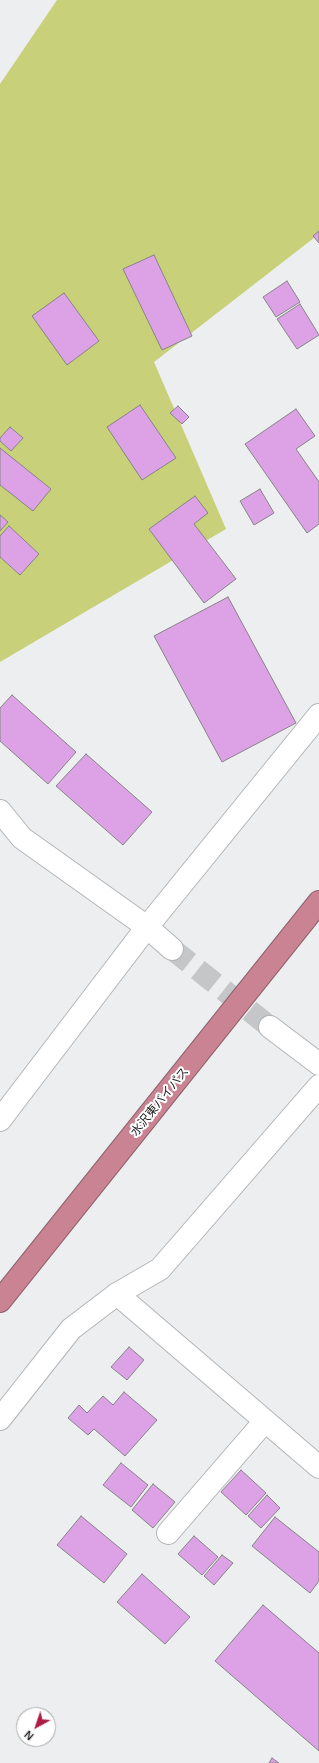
<!DOCTYPE html>
<html>
<head>
<meta charset="utf-8">
<style>
  body { margin:0 }
  #map { position:relative; width:319px; height:1763px; overflow:hidden; background:#eceeef; font-family:Arial,sans-serif }
  canvas { display:block }
  .north { position:absolute; left:16px; top:1707px; width:40px; height:40px; box-sizing:border-box; background:#fff; border:1px solid #a8a8a8; border-radius:50%; rotate:220deg; font-size:11px; font-weight:700; line-height:16px; text-align:center; color:#252526 }
  .north::after { content:''; display:block; margin:auto; width:14px; height:18px; background:#af1c46; clip-path:polygon(50% 0,100% 100%,50% 72%,0 100%) }
</style>
</head>
<body>
<div id="map">
<canvas width="319" height="1763"></canvas>
<div class="north">N</div>
</div>
<script>
const context = document.querySelector('canvas').getContext('2d');
context.lineJoin = 'round';
function fillPath(path, color) { context.fillStyle = color; context.fill(path, 'evenodd'); }
const toPath = rows => new Path2D(rows.map(r => 'M' + r).join(''));
function trace(path, color, width, dash) { context.strokeStyle = color; context.lineWidth = width; context.lineCap = dash ? 'butt' : 'round'; context.setLineDash(dash || []); context.stroke(path); }
function write(font, color, halo, rows, align = 'center') {
  context.font = font + ' Arial,"Noto Sans JP",sans-serif'; context.lineWidth = 4; context.setLineDash([]); context.textBaseline = 'middle'; context.strokeStyle = halo; context.fillStyle = color; for (const [text, x, y, turn = 0] of rows) {
    context.save(); context.translate(x, y); context.rotate((+turn || 0) * Math.PI / 180); context.textAlign = isNaN(turn) ? turn : align; if (halo) context.strokeText(text, 0, 0); context.fillText(text, 0, 0); context.restore();
  }
}
fillPath(toPath([
  [57,0,319,0,319,234,154,362,226,529,0,662,0,84]
]), '#c9d07a');
const building = toPath([
  [319,231,319,243,313,236,319,231],
  [154,255,192,336,162,350,123,269,154,255],
  [287,281,300,302,276,317,263,297,287,281],
  [64,293,99,341,67,365,32,316,64,293],
  [300,304,319,335,297,349,277,319,300,304],
  [140,405,176,458,142,480,107,427,140,405],
  [178,406,189,417,182,424,170,413,178,406],
  [296,409,315,436,296,449,319,482,319,524,307,533,245,444,296,409],
  [10,427,23,438,11,451,0,441,0,438,10,427],
  [0,448,51,489,33,511,0,485,0,448],
  [260,489,274,513,254,525,240,501,260,489],
  [195,496,208,513,194,524,236,579,204,603,149,529,195,496],
  [0,515,8,522,0,531,0,515],
  [9,526,39,554,20,575,0,557,0,536,9,526],
  [228,597,296,723,222,762,154,636,228,597],
  [12,695,76,752,48,784,0,741,0,708,12,695],
  [86,754,152,812,123,845,56,786,86,754],
  [129,1347,144,1360,127,1380,111,1367,129,1347],
  [124,1392,157,1420,125,1456,94,1429,88,1435,68,1418,79,1405,87,1413,103,1396,113,1405,124,1392],
  [121,1463,148,1485,131,1507,103,1485,121,1463],
  [241,1470,266,1493,246,1515,221,1492,241,1470],
  [153,1484,175,1502,153,1528,132,1510,153,1484],
  [267,1495,280,1508,261,1528,248,1516,267,1495],
  [81,1516,127,1554,104,1583,57,1545,81,1516],
  [275,1517,319,1552,319,1581,310,1593,252,1546,275,1517],
  [194,1536,218,1557,202,1575,178,1554,194,1536],
  [222,1555,233,1563,214,1585,204,1576,222,1555],
  [142,1574,190,1617,165,1644,117,1602,142,1574],
  [263,1605,319,1653,319,1751,215,1661,263,1605],
  [272,1758,279,1763,269,1763,272,1758]
]);
fillPath(building, '#dda2e6');
trace(building, '#858486', 1);
trace(toPath([
  [172,949,270,1027]
]), '#c4c6c7', 22, [22, 11]);
const street = toPath([
  [117,1294,319,1467],
  [168,1533,265,1421]
]);
const secondary = toPath([
  [0,811,22,838,147,927,172,949],
  [270,1027,319,1064],
  [0,1120,147,927,319,715],
  [0,1419,71,1329,117,1294,160,1269,319,1086]
]);
const highway = toPath([
  [0,1301,319,902]
]);
trace(street, '#b3b4b6', 24);
trace(secondary, '#b3b4b6', 24);
trace(highway, '#90626c', 24);
trace(street, '#fff', 22);
trace(secondary, '#fff', 22);
trace(highway, '#ca8392', 22);
write('12px', '#252526', '#fff', [
  ["水沢東バイパス",160,1102,-51]
]);
</script>
</body>
</html>
